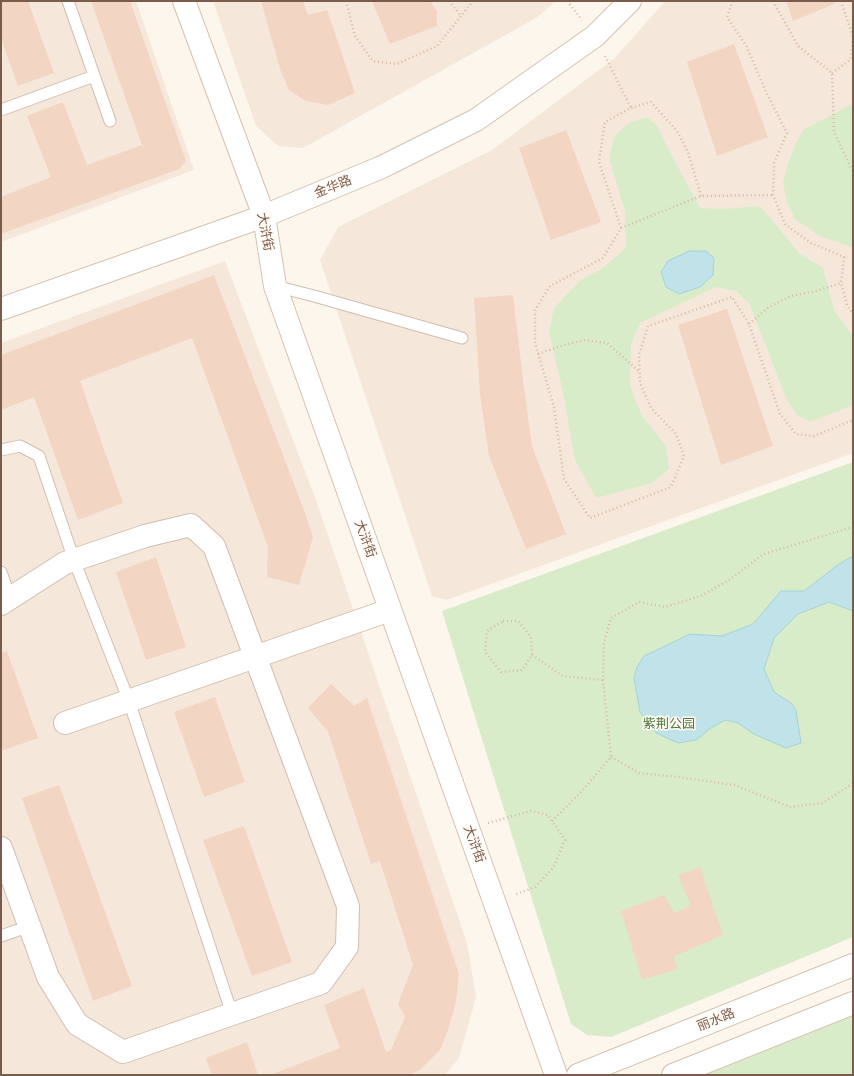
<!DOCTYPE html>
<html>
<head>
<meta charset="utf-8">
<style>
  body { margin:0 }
  #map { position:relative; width:854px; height:1076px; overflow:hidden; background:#fdf6ec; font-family:Cabin,sans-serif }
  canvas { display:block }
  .frame { position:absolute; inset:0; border:2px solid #7a5c4d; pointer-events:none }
</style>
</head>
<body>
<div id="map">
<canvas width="854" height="1076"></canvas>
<div class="frame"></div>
</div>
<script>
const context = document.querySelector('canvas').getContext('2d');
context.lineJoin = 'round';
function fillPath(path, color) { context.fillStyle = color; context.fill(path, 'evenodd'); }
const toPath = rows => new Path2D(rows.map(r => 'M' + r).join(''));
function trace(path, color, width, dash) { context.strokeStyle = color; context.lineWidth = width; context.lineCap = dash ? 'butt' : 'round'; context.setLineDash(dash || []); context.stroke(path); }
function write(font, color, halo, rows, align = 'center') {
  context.font = font + ' Cabin,"Noto Sans SC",sans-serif'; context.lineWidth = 3; context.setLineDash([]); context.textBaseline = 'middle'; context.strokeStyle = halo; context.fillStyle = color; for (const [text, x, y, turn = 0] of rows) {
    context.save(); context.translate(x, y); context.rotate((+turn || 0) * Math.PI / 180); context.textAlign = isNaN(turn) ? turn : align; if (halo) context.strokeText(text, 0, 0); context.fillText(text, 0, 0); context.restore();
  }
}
fillPath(toPath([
  [1,1,136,1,194,170,1,242],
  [213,1,556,1,536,18,303,148,278,146,256,126],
  [665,1,853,1,853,453,447,600,432,596,320,260,338,227,492,150,615,58],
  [225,261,317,503,467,943,476,997,459,1058,445,1075,1,1075,1,343]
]), '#f5e8da');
fillPath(toPath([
  [853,104,853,246,851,247,820,236,795,219,787,201,783,183,789,160,796,143,804,129],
  [647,117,658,127,666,145,700,208,724,209,760,206,799,253,823,268,834,310,853,337,853,405,810,422,798,416,787,400,749,303,736,291,716,287,640,323,631,344,630,387,642,416,666,446,669,469,652,483,596,498,575,460,563,392,549,332,554,308,581,280,603,268,626,248,625,211,609,158,614,137,629,123],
  [853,462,853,937,611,1037,587,1035,571,1024,442,611],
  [853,1013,853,1075,703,1075]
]), '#d8ecc9');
const water = toPath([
  [689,251,706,251,714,258,713,275,700,287,679,294,666,287,661,272,668,261,689,251],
  [853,556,853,611,829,602,798,614,774,638,764,669,774,692,791,703,796,710,801,743,786,748,754,734,738,723,725,720,711,728,696,740,678,743,656,733,640,712,634,678,637,667,644,656,690,634,722,636,753,624,781,591,804,591,839,564,853,556]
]);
fillPath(water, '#bfe3e8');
trace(water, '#a5d3da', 1);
fillPath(toPath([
  [1,1,28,1,54,73,18,86,1,39],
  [91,1,130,1,186,161,179,169,1,234,1,197,51,177,27,116,63,102,87,165,142,145],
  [261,1,303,1,308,15,327,10,355,93,328,105,306,101,289,90,281,72],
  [372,1,430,1,437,11,437,26,390,44],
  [786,1,835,1,836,3,793,21],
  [734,44,768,137,717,156,687,62],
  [566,130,601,222,551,240,519,148],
  [214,275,304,510,313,537,299,585,267,577,268,547,192,338,80,381,123,503,78,520,34,397,1,410,1,355],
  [513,295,523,380,532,446,566,534,526,549,489,456,480,394,474,298],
  [727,309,773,446,721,465,678,325],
  [156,557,186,647,146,660,116,572],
  [7,651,38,738,1,751,1,653],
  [331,684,354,706,367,698,459,974,456,1002,448,1030,440,1050,420,1070,409,1075,270,1075,340,1048,324,1005,364,988,386,1052,391,1050,405,1017,398,1004,413,965,380,861,371,864,328,732,308,708],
  [215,697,245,782,204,797,174,712],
  [59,785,132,986,93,1001,22,798],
  [244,826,292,962,252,976,203,840],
  [700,867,723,935,673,957,678,969,642,980,621,911,664,895,674,913,691,906,678,875],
  [247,1042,258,1075,212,1075,206,1058]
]), '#f3d5c3');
const lane = toPath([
  [68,1,110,121],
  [1,110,94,76],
  [275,286,314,296,462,338],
  [1,450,20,446,39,456,74,560,129,701,232,1014],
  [1,572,10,598],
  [1,936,30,926]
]);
const street = toPath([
  [1,604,65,563,145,536,191,525,214,546,348,906,347,947,321,983,123,1052,77,1024,48,977,1,848],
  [65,723,390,610]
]);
const secondary = toPath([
  [184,1,264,216,275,286,556,1075],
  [1,309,264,216,382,167,476,120,595,36,630,1],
  [578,1075,853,965],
  [673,1075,853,1003]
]);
trace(lane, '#d1beb0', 13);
trace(street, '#d1beb0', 24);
trace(secondary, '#d6c0b0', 24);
trace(toPath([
  [346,1,355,36,373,61,397,64,437,46,473,1],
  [449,1,461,16],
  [567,1,582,20],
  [733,1,727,17,747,47,766,92,787,133,774,163,773,195,785,224,811,243,844,257,841,283,847,305,853,314],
  [773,1,798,46,832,73,834,132,853,172],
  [841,1,853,37],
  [605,56,631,108],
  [832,73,851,59,853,37],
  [701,196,688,152,677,131,651,102,631,108,605,122,599,162,621,228,603,258,550,286,535,310,535,343,554,407,564,479,590,518,671,487,684,456,676,434,651,408,640,383,639,355,648,326,732,297,749,324,780,414,796,434,814,436,853,420],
  [621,228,701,196,773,195],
  [749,324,769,307,791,296,816,291,841,283],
  [538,354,564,345,585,340,607,343,639,371],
  [503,621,518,621,531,637,532,655,522,670,501,672,485,652,487,631,503,621],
  [532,655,563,676,603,680],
  [611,757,639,773,678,777,734,785,790,807,823,803,853,783],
  [552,821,582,791,611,757,603,680,604,643,611,618,639,602,665,607,701,596,729,580,764,554,853,527],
  [488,823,531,811,548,815,565,840,553,868,535,887,514,895]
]), '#d9b8a5', 2.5, [1, 3]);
trace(lane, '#fff', 11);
trace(street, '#fff', 22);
trace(secondary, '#fff', 22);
write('13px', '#7a5c4d', '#fffaf3', [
  ["金华路",333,187,-22],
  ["大浒街",265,232,79],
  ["大浒街",365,539,70],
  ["大浒街",474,844,70],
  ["丽水路",716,1020,-22]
]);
write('13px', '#537a41', '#fffaf3', [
  ["紫荆公园",669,724]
]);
</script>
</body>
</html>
